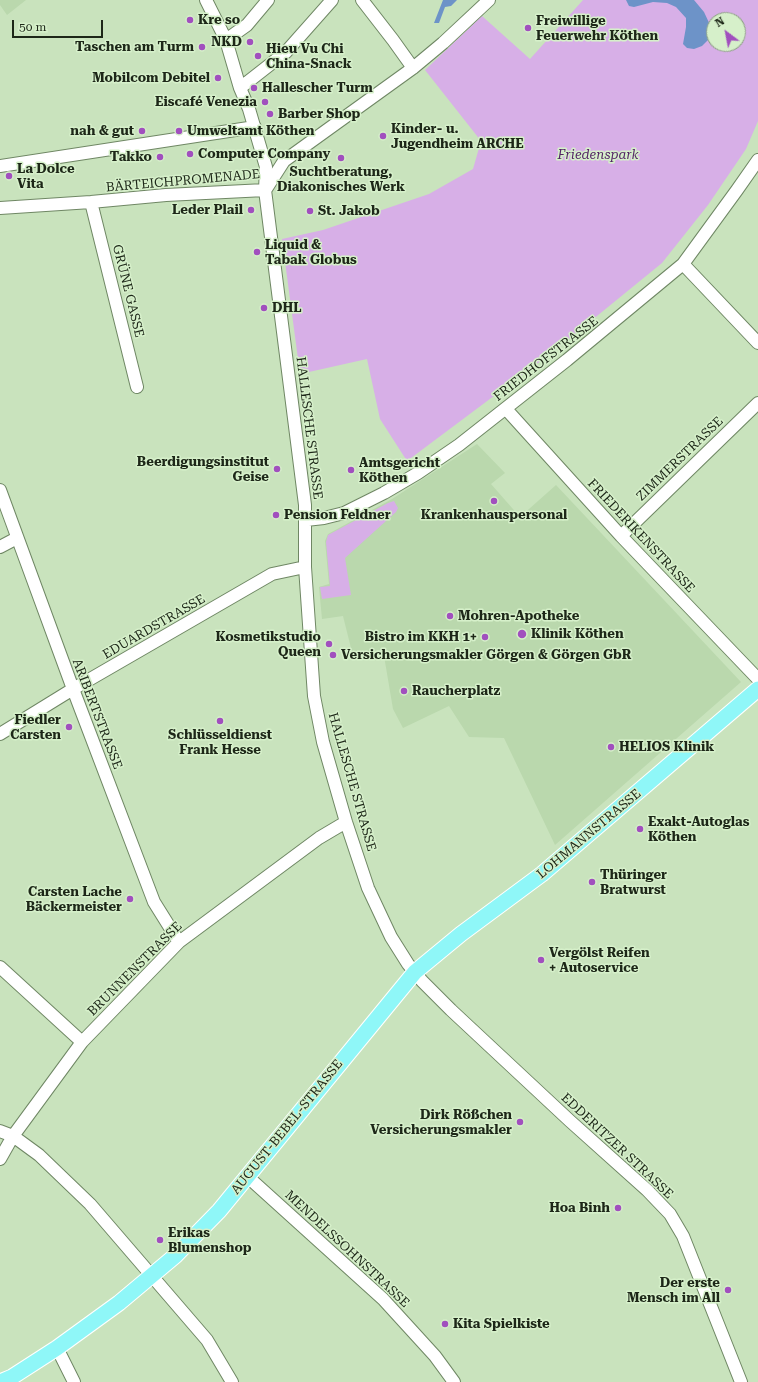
<!DOCTYPE html>
<html>
<head>
<meta charset="utf-8">
<style>
  body { margin:0 }
  #map { position:relative; width:758px; height:1382px; overflow:hidden; background:#c9e3bd; font-family:"Roboto Serif",serif }
  canvas { display:block }
  .north { position:absolute; left:706px; top:12px; width:40px; height:40px; box-sizing:border-box; background:#d6f0ca; border:1px solid #8ca083; border-radius:50%; rotate:328deg; font-size:11px; font-weight:700; line-height:16px; text-align:center; color:#1d2718 }
  .north::after { content:''; display:block; margin:auto; width:14px; height:18px; background:#a14fbe; clip-path:polygon(50% 0,100% 100%,50% 72%,0 100%) }
  .scale { position:absolute; left:12px; top:20px; width:91px; height:18px; box-sizing:border-box; border:2px solid #1d2718; border-top:0; padding-left:5px; font-size:12px; line-height:14px; white-space:nowrap; color:#1d2718; -webkit-text-stroke:3px #d6f0ca; paint-order:stroke }
</style>
</head>
<body>
<div id="map">
<canvas width="758" height="1382"></canvas>
<div class="north">N</div>
<div class="scale">50 m</div>
</div>
<script>
const context = document.querySelector('canvas').getContext('2d');
context.lineJoin = 'round';
function fillPath(path, color) { context.fillStyle = color; context.fill(path, 'evenodd'); }
const toPath = rows => new Path2D(rows.map(r => 'M' + r).join(''));
function trace(path, color, width, dash) { context.strokeStyle = color; context.lineWidth = width; context.lineCap = dash ? 'butt' : 'round'; context.setLineDash(dash || []); context.stroke(path); }
function write(font, color, halo, rows, align = 'center') {
  context.font = font + ' "Roboto Serif",serif'; context.lineWidth = 3; context.setLineDash([]); context.textBaseline = 'middle'; context.strokeStyle = halo; context.fillStyle = color; for (const [text, x, y, turn = 0] of rows) {
    context.save(); context.translate(x, y); context.rotate((+turn || 0) * Math.PI / 180); context.textAlign = isNaN(turn) ? turn : align; if (halo) context.strokeText(text, 0, 0); context.fillText(text, 0, 0); context.restore();
  }
}
fillPath(toPath([
  [0,0,26,0,7,15,0,5],
  [477,444,505,473,491,484,520,517,556,485,741,682,555,845,504,738,469,737,449,706,403,728,393,709,383,650,352,652,343,616,322,619,319,587,329,584,325,541,328,534,392,499]
]), '#bad8ad');
fillPath(toPath([
  [583,0,758,0,758,121,746,149,708,205,662,263,554,351,407,461,380,419,367,359,300,374,282,239,323,230,429,194,473,169,481,141,425,70,482,16,530,59],
  [714,20,738,20,738,44,714,44],
  [394,501,398,508,396,512,345,558,351,595,322,599,320,587,330,586,326,542,328,535,388,503]
]), '#d7afe7');
fillPath(toPath([
  [443,0,457,0,451,6,445,7,439,23,434,23],
  [626,0,694,0,704,12,711,27,710,38,702,46,694,49,687,48,683,44,686,27,686,18,676,7,667,3,653,2,634,7,629,6]
]), '#6d93c8');
const minor = toPath([
  [206,0,226,40,240,88,249,109,266,167,265,190,305,505,305,567,314,696,323,742,346,822,368,888,391,937,408,964,422,981,451,1010,570,1121,647,1190,670,1214,683,1236,741,1382],
  [362,0,393,40,413,68],
  [226,40,247,25,268,0],
  [240,88,286,52,332,0],
  [0,166,255,127],
  [266,189,284,161,413,68,443,43,489,0],
  [91,202,137,387],
  [0,208,91,202,166,195,265,190],
  [683,264,758,343],
  [506,409,621,536,758,679],
  [0,490,73,689,154,902,179,942],
  [306,520,324,518,344,513,384,493,418,473,459,445,567,360,683,264,737,190,758,160],
  [621,536,758,403],
  [0,547,17,538],
  [0,734,73,689,272,574,305,567],
  [0,967,82,1042],
  [0,1131,13,1136,39,1155,90,1204,207,1340,232,1382],
  [0,1159,13,1136,82,1042,179,942,319,838,346,822],
  [248,1177,383,1299,435,1356,454,1382],
  [57,1348,74,1382]
]);
const major = toPath([
  [0,1382,12,1377,57,1348,119,1303,175,1256,219,1211,415,972,461,934,542,874,758,689]
]);
trace(minor, '#6f8764', 14);
trace(major, '#fff', 17);
trace(minor, '#fff', 12);
trace(major, '#8ff7f8', 15);
for (const [x, y, r, color] of [
  [190,20,4,"#a14fbe"],
  [528,28,4,"#a14fbe"],
  [250,42,4,"#a14fbe"],
  [202,47,4,"#a14fbe"],
  [258,56,4,"#a14fbe"],
  [218,78,4,"#a14fbe"],
  [254,88,4,"#a14fbe"],
  [265,102,4,"#a14fbe"],
  [270,114,4,"#a14fbe"],
  [142,131,4,"#a14fbe"],
  [179,131,4,"#a14fbe"],
  [383,136,4,"#a14fbe"],
  [190,154,4,"#a14fbe"],
  [160,157,4,"#a14fbe"],
  [341,158,4,"#a14fbe"],
  [9,176,4,"#a14fbe"],
  [251,210,4,"#a14fbe"],
  [310,211,4,"#a14fbe"],
  [257,252,4,"#a14fbe"],
  [264,308,4,"#a14fbe"],
  [277,469,4,"#a14fbe"],
  [351,470,4,"#a14fbe"],
  [494,501,4,"#a14fbe"],
  [276,515,4,"#a14fbe"],
  [450,616,4,"#a14fbe"],
  [522,634,5,"#a14fbe"],
  [485,637,4,"#a14fbe"],
  [329,644,4,"#a14fbe"],
  [333,655,4,"#a14fbe"],
  [404,691,4,"#a14fbe"],
  [220,721,4,"#a14fbe"],
  [69,727,4,"#a14fbe"],
  [611,747,4,"#a14fbe"],
  [640,829,4,"#a14fbe"],
  [592,882,4,"#a14fbe"],
  [130,899,4,"#a14fbe"],
  [541,960,4,"#a14fbe"],
  [520,1122,4,"#a14fbe"],
  [618,1208,4,"#a14fbe"],
  [160,1240,4,"#a14fbe"],
  [728,1290,4,"#a14fbe"],
  [445,1324,4,"#a14fbe"]
]) { const dot = new Path2D(); dot.arc(x, y, r, 0, 2 * Math.PI); context.fillStyle = color; context.fill(dot); trace(dot, '#d6f0ca', 1.5); }
write('bold 13px', '#1d2718', '#d6f0ca', [
  ["Kre so",198,20],
  ["Freiwillige",536,21],
  ["Feuerwehr Köthen",536,36],
  ["NKD",242,42,"right"],
  ["Taschen am Turm",194,47,"right"],
  ["Hieu Vu Chi",266,49],
  ["China-Snack",266,64],
  ["Mobilcom Debitel",210,78,"right"],
  ["Hallescher Turm",262,88],
  ["Eiscafé Venezia",257,102,"right"],
  ["Barber Shop",278,114],
  ["Kinder- u.",391,129],
  ["Jugendheim ARCHE",391,144],
  ["nah & gut",134,131,"right"],
  ["Umweltamt Köthen",187,131],
  ["Computer Company",198,154],
  ["Takko",152,157,"right"],
  ["La Dolce",17,169],
  ["Vita",17,184],
  ["Suchtberatung,",341,172,"center"],
  ["Diakonisches Werk",341,187,"center"],
  ["Leder Plail",243,210,"right"],
  ["St. Jakob",318,211],
  ["Liquid &",265,245],
  ["Tabak Globus",265,260],
  ["DHL",272,308],
  ["Beerdigungsinstitut",269,462,"right"],
  ["Geise",269,477,"right"],
  ["Amtsgericht",359,463],
  ["Köthen",359,478],
  ["Pension Feldner",284,515],
  ["Krankenhauspersonal",494,515,"center"],
  ["Mohren-Apotheke",458,616],
  ["Klinik Köthen",531,634],
  ["Kosmetikstudio",321,637,"right"],
  ["Queen",321,652,"right"],
  ["Bistro im KKH 1+",477,637,"right"],
  ["Versicherungsmakler Görgen & Görgen GbR",341,655],
  ["Raucherplatz",412,691],
  ["Fiedler",61,720,"right"],
  ["Carsten",61,735,"right"],
  ["Schlüsseldienst",220,735,"center"],
  ["Frank Hesse",220,750,"center"],
  ["HELIOS Klinik",619,747],
  ["Exakt-Autoglas",648,822],
  ["Köthen",648,837],
  ["Thüringer",600,875],
  ["Bratwurst",600,890],
  ["Carsten Lache",122,892,"right"],
  ["Bäckermeister",122,907,"right"],
  ["Vergölst Reifen",549,953],
  ["+ Autoservice",549,968],
  ["Dirk Rößchen",512,1115,"right"],
  ["Versicherungsmakler",512,1130,"right"],
  ["Hoa Binh",610,1208,"right"],
  ["Erikas",168,1233],
  ["Blumenshop",168,1248],
  ["Der erste",720,1283,"right"],
  ["Mensch im All",720,1298,"right"],
  ["Kita Spielkiste",453,1324]
], 'left');
write('italic 13px', '#542366', '#d6f0ca', [
  ["Friedenspark",598,155]
]);
write('13px', '#1d2718', '#d6f0ca', [
  ["BÄRTEICHPROMENADE",183,181,-5],
  ["GRÜNE GASSE",128,291,76],
  ["FRIEDHOFSTRASSE",546,359,-38],
  ["HALLESCHE STRASSE",309,428,83],
  ["ZIMMERSTRASSE",680,459,-44],
  ["FRIEDERIKENSTRASSE",641,536,47],
  ["EDUARDSTRASSE",154,627,-30],
  ["ARIBERTSTRASSE",97,714,69],
  ["HALLESCHE STRASSE",352,782,74],
  ["LOHMANNSTRASSE",589,834,-40],
  ["BRUNNENSTRASSE",135,969,-45],
  ["AUGUST-BEBEL-STRASSE",287,1127,-51],
  ["EDDERITZER STRASSE",617,1146,43],
  ["MENDELSSOHNSTRASSE",347,1249,43]
]);
</script>
</body>
</html>
